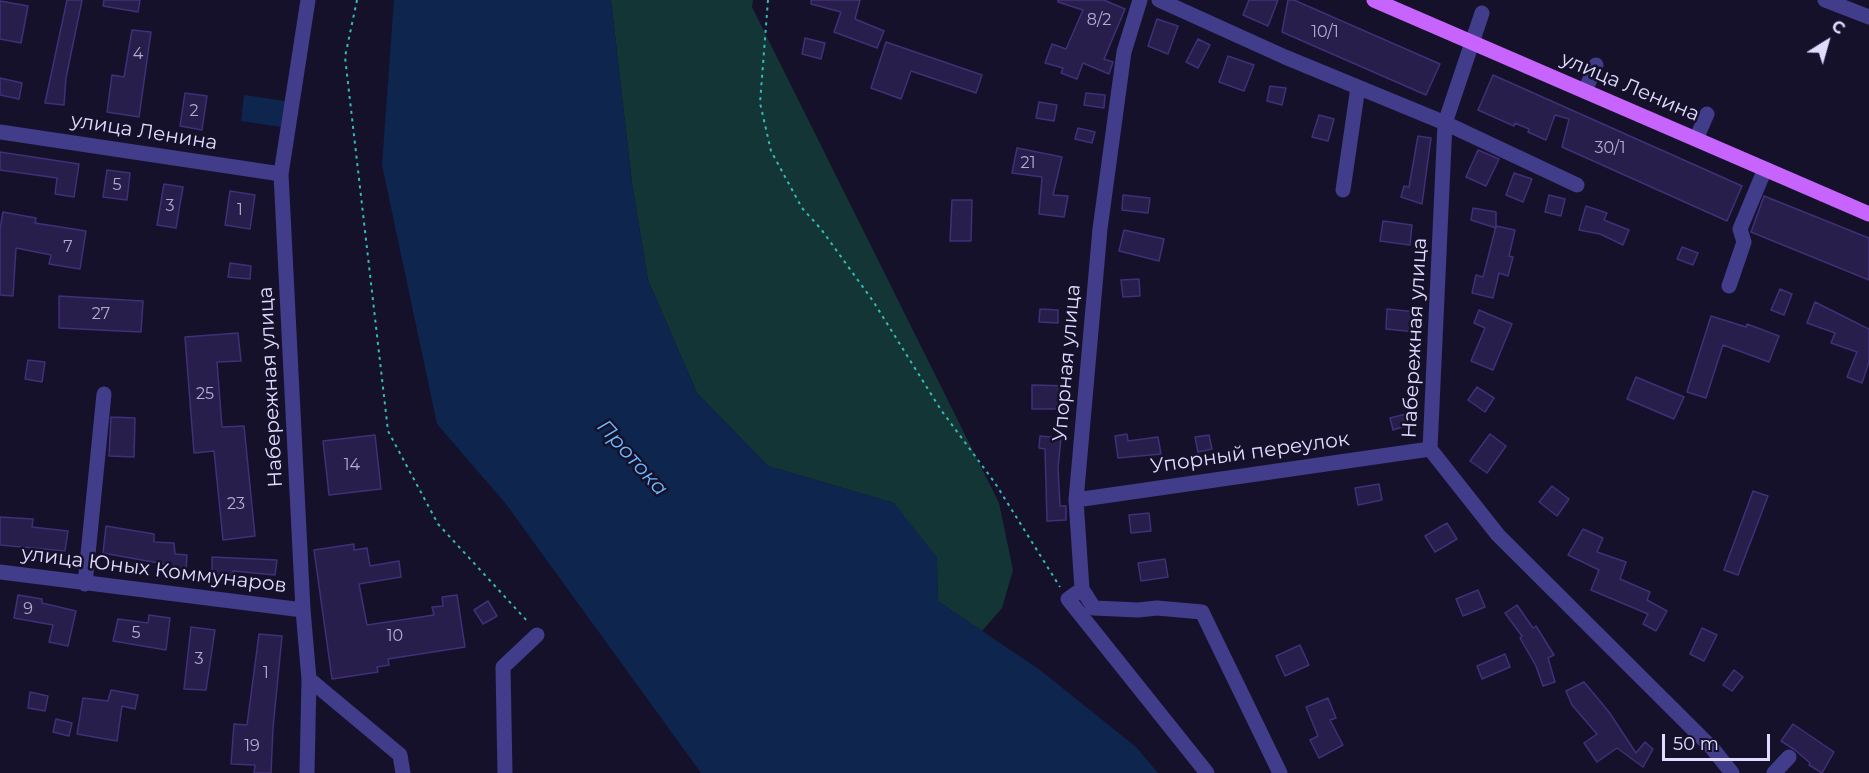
<!DOCTYPE html>
<html>
<head>
<meta charset="utf-8">
<style>
  body { margin:0 }
  #map { position:relative; width:1869px; height:773px; overflow:hidden; background:#16112b; font-family:Montserrat,sans-serif }
  canvas { display:block }
  .north { position:absolute; left:1797px; top:12px; width:60px; height:60px; -webkit-text-stroke:4px #16112b; paint-order:stroke; rotate:37deg; font-size:16px; font-weight:700; line-height:24px; text-align:center; color:#e1dcff }
  .north::after { content:''; display:block; margin:auto; width:21px; height:27px; background:#e1dcff; clip-path:polygon(50% 0,100% 100%,50% 72%,0 100%) }
  .scale { position:absolute; left:1662px; top:734px; width:108px; height:27px; box-sizing:border-box; border:3px solid #e1dcff; border-top:0; padding-left:8px; font-size:18px; line-height:21px; white-space:nowrap; color:#e1dcff; -webkit-text-stroke:4px #16112b; paint-order:stroke }
</style>
</head>
<body>
<div id="map">
<canvas width="1869" height="773"></canvas>
<div class="north">С</div>
<div class="scale">50 m</div>
</div>
<script>
const context = document.querySelector('canvas').getContext('2d');
context.lineJoin = 'round';
function fillPath(path, color) { context.fillStyle = color; context.fill(path, 'evenodd'); }
const toPath = rows => new Path2D(rows.map(r => 'M' + r).join(''));
function trace(path, color, width, dash) { context.strokeStyle = color; context.lineWidth = width; context.lineCap = dash ? 'butt' : 'round'; context.setLineDash(dash || []); context.stroke(path); }
function write(font, color, halo, rows, align = 'center') {
  context.font = font + ' Montserrat,sans-serif'; context.lineWidth = 5; context.setLineDash([]); context.textBaseline = 'middle'; context.strokeStyle = halo; context.fillStyle = color; for (const [text, x, y, turn = 0] of rows) {
    context.save(); context.translate(x, y); context.rotate((+turn || 0) * Math.PI / 180); context.textAlign = isNaN(turn) ? turn : align; if (halo) context.strokeText(text, 0, 0); context.fillText(text, 0, 0); context.restore();
  }
}
fillPath(toPath([
  [611,0,753,0,752,7,999,503,1013,570,1002,608,982,631,938,601,937,569,894,503,768,466,697,393,648,280,632,183]
]), '#143535');
fillPath(toPath([
  [394,0,611,0,632,183,648,280,697,393,768,466,894,503,937,557,938,601,1040,670,1136,747,1158,773,701,773,506,504,437,424,382,165],
  [244,95,285,101,281,127,241,121]
]), '#0e254e');
const building = toPath([
  [67,0,82,0,66,78,64,105,45,103,67,0],
  [104,0,140,0,138,12,103,6,104,0],
  [811,0,860,0,855,19,884,31,877,48,834,32,841,12,811,4,811,0],
  [1058,0,1104,0,1125,9,1104,59,1113,62,1109,74,1083,63,1077,79,1061,73,1063,68,1045,63,1052,44,1066,49,1083,10,1058,2,1058,0],
  [1249,0,1278,0,1268,26,1243,15,1249,0],
  [1288,0,1294,0,1440,64,1426,95,1282,32,1288,0],
  [0,1,28,6,21,43,0,39,0,1],
  [1157,19,1178,26,1168,54,1148,46,1157,19],
  [132,30,151,32,139,117,107,112,112,75,124,77,132,30],
  [805,38,825,43,821,59,802,54,805,38],
  [1198,39,1210,45,1198,68,1186,62,1198,39],
  [886,42,982,75,976,93,911,71,901,99,871,88,886,42],
  [1228,56,1254,65,1244,91,1219,82,1228,56],
  [1493,75,1742,186,1727,221,1562,147,1569,119,1555,115,1546,140,1528,132,1529,129,1515,123,1514,126,1478,110,1493,75],
  [0,78,22,83,19,99,0,95,0,78],
  [1270,86,1286,88,1282,105,1267,101,1270,86],
  [185,93,207,96,202,130,180,126,185,93],
  [1086,93,1105,95,1104,108,1084,105,1086,93],
  [1039,102,1057,105,1054,121,1036,118,1039,102],
  [1319,115,1334,119,1328,141,1312,137,1319,115],
  [1078,128,1095,132,1092,143,1075,139,1078,128],
  [1418,136,1431,138,1422,204,1401,197,1404,186,1409,187,1418,136],
  [1017,148,1062,157,1053,195,1068,196,1064,217,1039,214,1042,177,1012,173,1017,148],
  [1478,150,1499,159,1486,186,1466,177,1478,150],
  [0,152,79,164,74,197,55,194,57,178,0,170,0,152],
  [107,170,130,173,127,200,103,197,107,170],
  [1514,173,1532,179,1523,202,1506,195,1514,173],
  [164,184,183,187,176,228,157,225,164,184],
  [230,191,255,195,250,229,225,225,230,191],
  [1123,195,1150,198,1148,213,1122,210,1123,195],
  [1549,195,1565,199,1561,216,1545,212,1549,195],
  [1764,196,1869,238,1869,280,1751,232,1764,196],
  [952,200,972,200,971,241,950,241,952,200],
  [1586,206,1607,213,1604,220,1629,230,1623,245,1600,234,1579,230,1586,206],
  [1473,208,1496,212,1496,228,1471,220,1473,208],
  [3,212,36,218,35,223,86,231,80,269,49,264,51,255,16,248,13,296,0,295,0,229,3,212],
  [1383,221,1412,225,1410,245,1380,241,1383,221],
  [1496,226,1515,230,1509,256,1513,257,1508,276,1499,273,1493,298,1472,293,1476,275,1483,277,1496,226],
  [1124,230,1164,239,1159,261,1119,251,1124,230],
  [1682,247,1698,253,1693,265,1677,259,1682,247],
  [230,263,251,266,250,279,228,277,230,263],
  [1139,279,1140,296,1123,297,1121,280,1139,279],
  [1780,289,1792,294,1784,315,1771,310,1780,289],
  [59,296,143,301,141,332,59,328,59,296],
  [1815,302,1869,329,1869,362,1862,383,1847,377,1857,352,1831,343,1835,333,1807,323,1815,302],
  [1040,309,1058,310,1058,323,1039,322,1040,309],
  [1387,309,1417,312,1416,332,1386,329,1387,309],
  [1479,310,1512,324,1493,370,1471,361,1485,328,1474,323,1479,310],
  [1711,316,1746,327,1747,324,1779,336,1769,362,1723,345,1706,398,1687,392,1711,316],
  [238,333,241,361,217,362,222,427,244,426,255,536,223,540,214,451,194,453,185,337,238,333],
  [28,360,45,362,42,382,25,379,28,360],
  [1636,377,1684,397,1674,419,1627,399,1636,377],
  [1032,385,1069,386,1069,409,1032,409,1032,385],
  [1477,387,1494,398,1485,412,1468,400,1477,387],
  [1406,414,1409,425,1393,430,1390,418,1406,414],
  [111,417,135,418,134,457,109,456,111,417],
  [1127,434,1128,441,1158,437,1161,454,1118,458,1115,436,1127,434],
  [1490,434,1506,446,1487,473,1470,461,1490,434],
  [375,435,381,489,329,495,323,441,375,435],
  [1209,435,1212,449,1198,452,1195,437,1209,435],
  [1040,436,1061,438,1058,468,1060,506,1066,506,1066,520,1047,521,1045,449,1039,448,1040,436],
  [1379,484,1382,500,1358,505,1355,488,1379,484],
  [1552,486,1569,499,1557,516,1539,502,1552,486],
  [1753,491,1768,496,1738,575,1724,570,1753,491],
  [1149,513,1151,531,1131,533,1129,515,1149,513],
  [0,517,33,519,32,527,68,531,65,551,0,545,0,517],
  [1447,523,1457,539,1435,552,1425,536,1447,523],
  [106,526,154,534,154,542,174,543,175,554,187,555,186,571,164,570,164,564,103,553,106,526],
  [1583,529,1603,538,1597,552,1626,562,1620,579,1650,592,1647,600,1667,611,1656,631,1643,624,1648,614,1591,590,1599,570,1568,555,1583,529],
  [354,544,354,550,367,548,370,566,399,561,401,577,359,584,367,625,434,615,432,607,443,606,442,597,457,595,465,647,388,659,389,665,377,667,378,672,332,679,314,550,354,544],
  [212,557,277,560,275,575,233,571,233,580,212,580,212,557],
  [1165,559,1168,577,1141,581,1138,563,1165,559],
  [1478,590,1485,607,1463,616,1456,599,1478,590],
  [18,595,42,599,42,603,76,611,68,646,49,642,53,625,14,618,18,595],
  [488,601,497,616,483,624,474,610,488,601],
  [1517,605,1533,628,1536,626,1554,655,1548,658,1555,682,1543,686,1536,666,1520,638,1522,636,1505,613,1517,605],
  [149,615,170,618,166,650,113,641,118,619,148,623,149,615],
  [191,627,215,630,206,690,184,689,191,627],
  [1702,628,1717,635,1704,661,1690,654,1702,628],
  [259,634,282,636,273,728,271,773,254,773,255,765,231,764,234,724,247,725,259,634],
  [1300,645,1309,665,1285,676,1276,656,1300,645],
  [1505,654,1510,667,1482,679,1477,666,1505,654],
  [1734,670,1743,677,1732,691,1723,685,1734,670],
  [1584,682,1609,712,1636,753,1645,742,1653,749,1643,767,1617,748,1597,762,1584,743,1597,734,1572,705,1566,691,1584,682],
  [111,690,138,695,135,709,122,706,117,741,77,734,83,698,108,701,111,690],
  [30,692,48,696,45,711,28,708,30,692],
  [1328,698,1336,718,1330,720,1343,745,1319,758,1310,740,1318,736,1306,707,1328,698],
  [56,719,72,723,69,736,53,732,56,719],
  [1793,724,1834,752,1822,773,1809,765,1810,763,1795,750,1781,741,1793,724]
]);
fillPath(building, '#281e4c');
trace(building, '#3f3078', 1.5);
trace(toPath([
  [357,0,345,57,388,431,438,524,529,623],
  [768,0,760,103,771,151,802,208,821,229,873,301,941,410,995,483,1060,587]
]), '#32bdb7', 2, [3, 4.5]);
trace(toPath([
  [1140,0,1124,52,1100,229,1076,500,1082,589,1094,608,1138,610,1157,608,1202,612,1280,773],
  [1159,0,1285,57,1445,123,1577,185],
  [1825,0,1869,17],
  [1482,13,1445,123,1430,449,1498,535,1712,748,1732,773],
  [1585,91,1596,65],
  [0,132,281,174],
  [1696,139,1707,114],
  [1343,190,1358,87],
  [1729,286,1744,242,1740,229,1765,169],
  [1076,500,1430,449],
  [0,572,303,610],
  [85,584,104,394],
  [1082,589,1068,599,1207,773],
  [309,679,400,755,403,773],
  [307,773,309,679,303,610,281,174,308,0],
  [505,773,503,667,537,635],
  [1774,773,1789,757]
]), '#413d8a', 15);
trace(toPath([
  [1374,0,1869,214]
]), '#c764fe', 15);
write('16px', '#b3acd2', null, [
  ["8/2",1099,20],
  ["10/1",1325,32],
  ["4",138,54],
  ["2",194,111],
  ["30/1",1610,148],
  ["21",1028,163],
  ["5",117,185],
  ["3",170,206],
  ["1",240,210],
  ["7",68,247],
  ["27",101,314],
  ["25",205,394],
  ["14",352,465],
  ["23",236,504],
  ["9",28,609],
  ["5",136,633],
  ["10",395,636],
  ["3",199,659],
  ["1",266,673],
  ["19",252,746]
]);
write('20px', '#e1dcff', '#16112b', [
  ["улица Ленина",1630,87,23],
  ["улица Ленина",144,132,9],
  ["Набережная улица",1415,338,-87],
  ["Упорная улица",1067,363,-85],
  ["Набережная улица",271,387,-93],
  ["Упорный переулок",1250,453,-8],
  ["улица Юных Коммунаров",154,570,7]
]);
write('italic 21px', '#6bb8fe', '#16112b', [
  ["Протока",632,458,48]
]);
</script>
</body>
</html>
